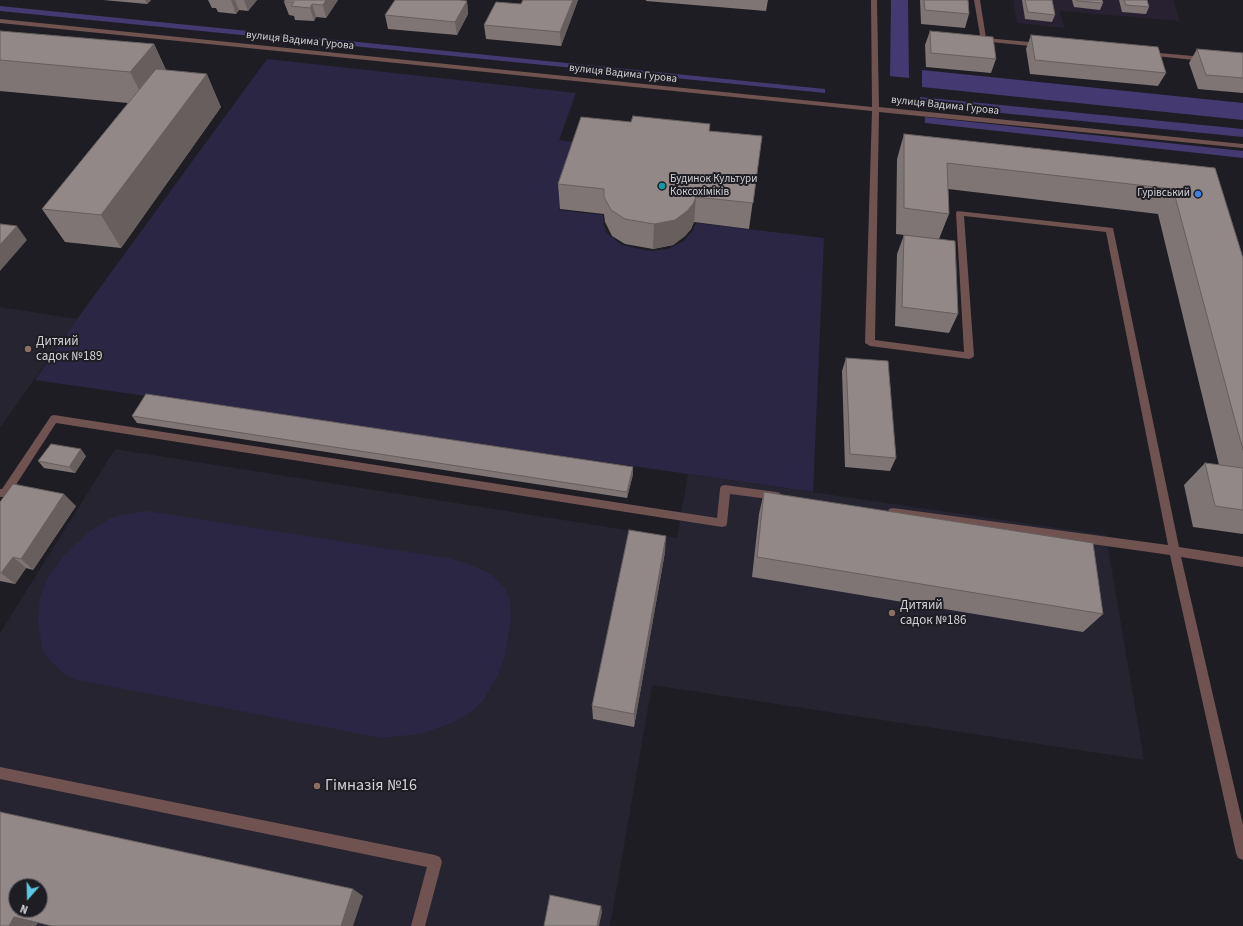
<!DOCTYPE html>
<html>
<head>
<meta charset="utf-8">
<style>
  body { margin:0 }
  #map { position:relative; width:1243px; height:926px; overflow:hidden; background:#1e1d23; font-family:"Source Sans 3",sans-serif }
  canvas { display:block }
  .north { position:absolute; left:8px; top:878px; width:40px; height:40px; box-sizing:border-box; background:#1e1d23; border:1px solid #66656b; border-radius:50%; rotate:200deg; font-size:11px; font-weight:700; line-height:16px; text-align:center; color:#d1d1d6 }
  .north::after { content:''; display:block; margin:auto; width:14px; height:18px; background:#5ac8e6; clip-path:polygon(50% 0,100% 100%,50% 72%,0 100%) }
</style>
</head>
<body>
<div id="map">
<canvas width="1243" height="926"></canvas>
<div class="north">N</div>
</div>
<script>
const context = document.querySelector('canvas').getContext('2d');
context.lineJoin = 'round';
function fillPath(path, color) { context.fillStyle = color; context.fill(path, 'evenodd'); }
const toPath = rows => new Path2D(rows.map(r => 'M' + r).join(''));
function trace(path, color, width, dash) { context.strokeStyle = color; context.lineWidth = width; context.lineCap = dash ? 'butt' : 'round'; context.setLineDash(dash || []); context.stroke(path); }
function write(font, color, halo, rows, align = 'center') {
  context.font = font + ' "Source Sans 3",sans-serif'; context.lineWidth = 4; context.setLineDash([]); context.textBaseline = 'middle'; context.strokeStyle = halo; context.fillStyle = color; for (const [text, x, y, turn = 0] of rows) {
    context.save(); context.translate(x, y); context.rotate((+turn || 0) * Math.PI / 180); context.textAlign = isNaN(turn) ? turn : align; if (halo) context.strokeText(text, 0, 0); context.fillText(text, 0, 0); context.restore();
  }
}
fillPath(toPath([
  [0,307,77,319,0,428],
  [115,449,677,538,688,474,1106,535,1144,760,652,685,610,926,0,926,0,633],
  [16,886,40,886,40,910,16,910]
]), '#252430');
fillPath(toPath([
  [1013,0,1173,0,1180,21,1060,11,1064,28,1017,23]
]), '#282131');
fillPath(toPath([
  [267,59,576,93,559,140,581,143,559,210,603,215,604,226,607,233,622,245,649,251,668,249,684,241,693,230,696,223,824,238,813,492,35,380,77,319],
  [147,511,447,558,463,562,489,573,504,587,510,601,511,621,504,659,498,675,482,702,465,716,454,722,421,734,382,738,77,680,66,675,50,661,44,653,41,642,38,618,40,598,46,581,64,555,89,532,109,519,117,516]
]), '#2b2644');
fillPath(toPath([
  [891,0,908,0,909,78,890,76],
  [0,6,825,89,825,93,0,11],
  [922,70,1243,103,1243,120,922,87],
  [920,97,1243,129,1243,137,920,105],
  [925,117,1243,151,1243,158,925,123]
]), '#443970');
fillPath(toPath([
  [871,0,877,0,879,107,1243,144,1243,148,879,112,875,340,964,352,956,213,957,211,1113,228,1179,547,1243,557,1243,567,1181,557,1243,825,1243,860,1238,858,1236,853,1170,555,893,516,889,515,888,512,889,509,893,508,1168,545,1106,232,964,216,974,356,972,358,969,359,870,346,865,343,872,111,0,23,0,19,872,107,871,0],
  [974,0,980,0,986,38,1040,43,1043,45,1040,47,981,41,974,0],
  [1148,52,1204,57,1207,59,1204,61,1146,55,1146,53,1148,52],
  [54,415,717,518,720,489,721,486,725,485,776,492,780,493,781,496,780,499,776,500,730,494,727,523,726,526,722,527,56,423,8,497,0,497,0,489,2,489,51,416,54,415],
  [0,767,435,855,440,857,442,862,425,926,411,926,427,867,0,779,0,767]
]), '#705250');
fillPath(toPath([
  [103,0,151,0,147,4],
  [208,0,257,0,248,11,239,10,236,14,218,12,216,8,212,8],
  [338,0,326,18,316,17,314,21,295,20,294,16,289,15,284,2],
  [578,0,561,46,486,39,484,25,521,4],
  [646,0,768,0,766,11,646,1],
  [920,0,968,0,969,14,965,28,921,24],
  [1022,0,1052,0,1055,15,1052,22,1025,19],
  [1072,0,1102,0,1103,3,1100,10,1074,7],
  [1119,0,1147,0,1149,7,1146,14,1122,12],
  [467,1,468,14,457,35,388,29,385,15],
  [0,31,154,44,166,70,221,107,121,248,65,242,42,209,128,103,0,91],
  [930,31,996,59,991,73,926,67,925,45],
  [1031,35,1166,73,1158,86,1030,74,1026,49],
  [1197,49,1243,53,1243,93,1198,89,1189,63],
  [709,131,762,136,749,229,694,222,691,229,685,236,673,245,653,249,625,244,612,236,605,222,604,214,560,209,558,184],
  [904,134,1215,168,1243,258,1243,534,1193,527,1184,485,1205,463,1219,465,1158,214,948,189,949,214,939,239,896,234,897,159],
  [904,235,958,314,949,333,895,326,897,254],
  [846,358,896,458,890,471,845,467,842,371],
  [132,416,633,467,633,474,627,498,137,423],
  [86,456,75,473,44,468,38,461],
  [764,492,1103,614,1083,632,752,577,759,514],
  [0,502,76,506,33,570,26,568,15,584,0,581],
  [665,552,634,727,593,719,592,706]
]), '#7e7574');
fillPath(toPath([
  [145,0,151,0,147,4],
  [231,0,235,0,239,10,236,14],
  [244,0,257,0,248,11],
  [326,0,338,0,326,18,323,5],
  [573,0,578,0,561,46,560,32],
  [467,1,468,14,457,35,455,22],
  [312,4,316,17,314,21,310,8],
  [154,44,169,77,147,105,130,72],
  [207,74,221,107,121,248,101,215],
  [696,197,694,222,691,229,685,236,673,245,653,249,654,224],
  [17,226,27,240,0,271,0,245],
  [81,449,86,456,75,473,69,467],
  [633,467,633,474,627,498,627,492],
  [64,494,76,506,33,570,21,559],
  [666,536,665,552,634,727,634,714],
  [13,557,26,568,15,584,1,573],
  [353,889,363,896,353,926,341,926],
  [601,906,602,912,599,926,597,926],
  [14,917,38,923,36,926,9,926]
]), '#665f5e');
const building = toPath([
  [285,0,326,0,323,5,312,4,310,8,291,6,294,2,284,2,285,0],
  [395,0,460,0,467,1,455,22,385,15,395,0],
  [523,0,573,0,560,32,484,25,496,2,521,4,523,0],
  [924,0,968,0,969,14,925,10,924,0],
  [1025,0,1052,0,1055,15,1028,12,1025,0],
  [1076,0,1102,0,1103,3,1077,1,1076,0],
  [1124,0,1147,0,1149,7,1126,5,1124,0],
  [0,31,154,44,130,72,0,60,0,31],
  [930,31,993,37,996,59,931,53,930,31],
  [1031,35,1158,47,1166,73,1035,60,1031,35],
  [1197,49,1243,53,1243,78,1206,75,1197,49],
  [156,69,207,74,101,215,42,209,156,69],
  [633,116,710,124,709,131,762,136,753,203,696,197,693,204,687,211,675,220,654,224,625,219,611,210,604,197,604,189,558,184,581,117,631,122,633,116],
  [904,134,1215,168,1243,258,1243,450,1173,189,947,163,949,214,904,208,904,134],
  [0,224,17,226,0,245,0,224],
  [904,235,955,241,958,314,902,307,904,235],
  [846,358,888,361,896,458,850,454,846,358],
  [146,394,633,467,627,492,132,416,146,394],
  [51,444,81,449,69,467,38,461,51,444],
  [1205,463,1243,468,1243,510,1215,506,1205,463],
  [13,484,64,494,21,559,13,557,1,573,0,573,0,502,13,484],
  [764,492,1093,543,1103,614,757,557,764,492],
  [629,530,666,536,634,714,592,706,629,530],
  [0,812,353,889,341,926,52,926,14,917,9,926,0,926,0,812],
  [16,886,40,886,40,910,16,910,16,886],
  [550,895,601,906,597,926,544,926,550,895]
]);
fillPath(building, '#928887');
trace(building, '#665f5e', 1);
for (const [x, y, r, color] of [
  [662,186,4,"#0f9aa8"],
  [1198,194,4,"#3f7fe0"],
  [28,349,4,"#8d6e63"],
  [892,613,4,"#8d6e63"],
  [317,786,4,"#8d6e63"]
]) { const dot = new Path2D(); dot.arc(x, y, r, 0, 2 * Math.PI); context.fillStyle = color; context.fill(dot); trace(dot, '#1e1d23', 1.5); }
write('11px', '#d1d1d6', '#1e1d23', [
  ["вулиця Вадима Гурова",300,41,6],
  ["вулиця Вадима Гурова",623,74,6],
  ["вулиця Вадима Гурова",945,106,6]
]);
write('11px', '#d1d1d6', '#1e1d23', [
  ["Будинок Культури",670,180],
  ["Коксохіміків",670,193],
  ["Гурівський",1190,194,"right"]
], 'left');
write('13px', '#d1d1d6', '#1e1d23', [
  ["Дитяий",36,342],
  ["садок №189",36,357],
  ["Дитяий",900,606],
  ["садок №186",900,621]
], 'left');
write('16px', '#d1d1d6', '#1e1d23', [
  ["Гімназія №16",325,786]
], 'left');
</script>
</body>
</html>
